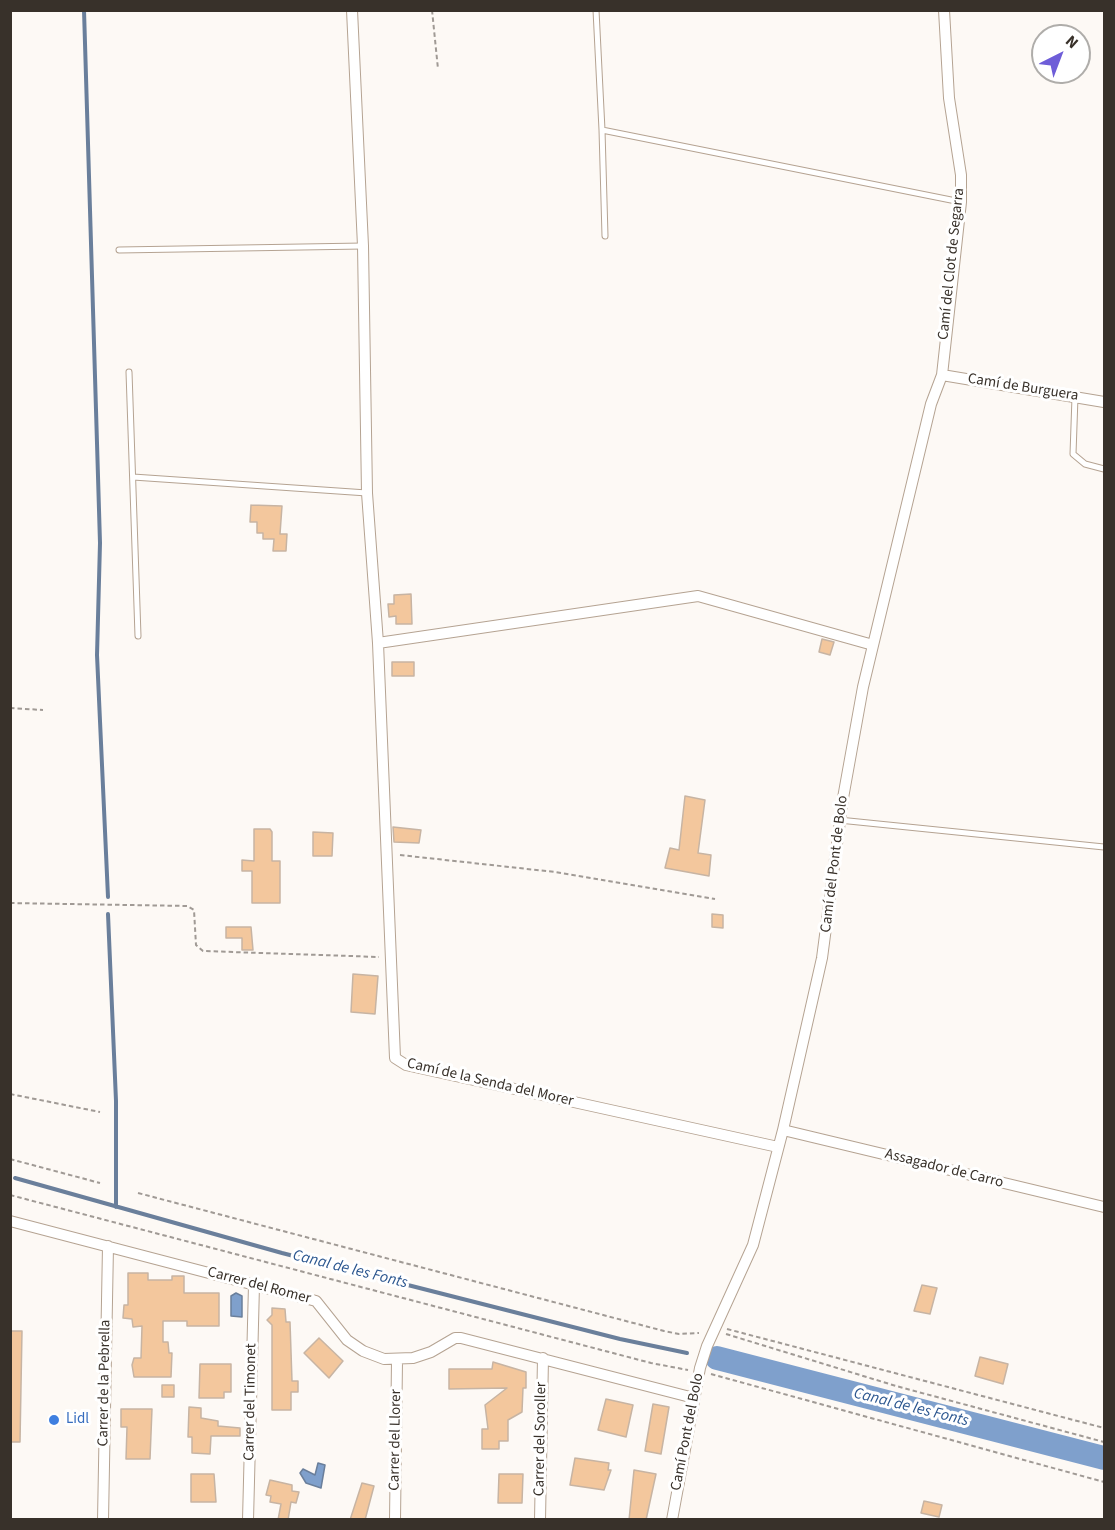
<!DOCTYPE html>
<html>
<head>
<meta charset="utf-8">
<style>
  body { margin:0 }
  #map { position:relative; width:1115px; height:1530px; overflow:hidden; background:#fdf9f5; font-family:"Source Sans 3",sans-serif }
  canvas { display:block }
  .frame { position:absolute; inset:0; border:12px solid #38312a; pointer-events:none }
  .north { position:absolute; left:1031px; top:24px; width:60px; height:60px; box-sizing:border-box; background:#fff; border:2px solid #afadaa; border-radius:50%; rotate:42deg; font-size:16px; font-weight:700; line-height:24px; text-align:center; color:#38312a }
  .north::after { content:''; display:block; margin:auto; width:21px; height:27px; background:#6e5dd8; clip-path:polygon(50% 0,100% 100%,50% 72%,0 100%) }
</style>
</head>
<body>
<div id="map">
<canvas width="1115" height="1530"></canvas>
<div class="frame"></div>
<div class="north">N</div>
</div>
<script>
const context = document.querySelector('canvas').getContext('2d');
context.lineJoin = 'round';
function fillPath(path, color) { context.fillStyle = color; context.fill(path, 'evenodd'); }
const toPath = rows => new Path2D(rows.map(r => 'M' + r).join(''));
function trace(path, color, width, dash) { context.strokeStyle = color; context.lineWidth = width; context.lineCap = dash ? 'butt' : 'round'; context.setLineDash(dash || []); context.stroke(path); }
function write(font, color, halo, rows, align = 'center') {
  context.font = font + ' "Source Sans 3",sans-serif'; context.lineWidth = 6; context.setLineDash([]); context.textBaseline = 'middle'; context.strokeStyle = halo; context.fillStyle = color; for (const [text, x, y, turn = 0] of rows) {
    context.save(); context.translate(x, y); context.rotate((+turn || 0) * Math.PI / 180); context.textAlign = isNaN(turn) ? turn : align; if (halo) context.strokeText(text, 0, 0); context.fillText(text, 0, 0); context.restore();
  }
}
const water = toPath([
  [236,1293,242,1296,242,1317,231,1316,231,1296,236,1293],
  [318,1463,325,1465,321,1488,306,1483,300,1473,303,1469,315,1475,318,1463]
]);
fillPath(water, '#7fa0cc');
trace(water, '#6a7f9b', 1.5);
trace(toPath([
  [84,10,100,543,97,655,108,897],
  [108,914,116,1101,116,1207],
  [15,1178,282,1253,620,1339,687,1353]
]), '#6a7f9b', 4);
trace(toPath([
  [717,1358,1104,1458]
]), '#7fa0cc', 24);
const building = toPath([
  [251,505,282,506,280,534,287,534,286,551,273,551,274,539,263,539,263,533,257,533,257,522,250,522,251,505],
  [411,594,412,624,396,624,396,616,389,617,388,604,394,604,394,595,411,594],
  [822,639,834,642,830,655,819,652,822,639],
  [392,662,414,662,414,676,392,676,392,662],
  [685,796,705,800,698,853,711,855,709,876,665,868,670,848,679,850,685,796],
  [393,827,421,830,419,843,394,842,393,827],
  [254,829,270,829,272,832,272,861,280,861,280,903,252,903,252,871,242,871,242,860,254,861,254,829],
  [313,832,333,833,332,856,313,856,313,832],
  [712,914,723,915,723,928,712,927,712,914],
  [226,927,251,927,253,950,242,950,242,938,226,938,226,927],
  [353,974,378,976,375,1014,351,1012,353,974],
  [128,1273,148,1273,148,1280,172,1280,172,1276,184,1276,184,1293,219,1293,219,1326,187,1326,187,1321,163,1321,163,1342,168,1342,169,1353,172,1353,171,1377,134,1377,132,1365,134,1358,141,1358,142,1326,133,1327,132,1319,123,1318,124,1305,128,1305,128,1273],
  [922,1285,937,1288,930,1314,914,1311,922,1285],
  [272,1308,285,1309,286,1322,290,1322,292,1381,298,1381,298,1392,291,1392,291,1410,272,1410,272,1325,267,1320,272,1315,272,1308],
  [10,1331,22,1331,20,1442,10,1442,10,1331],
  [319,1338,343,1361,329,1378,304,1353,319,1338],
  [980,1357,1008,1364,1003,1384,975,1376,980,1357],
  [493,1362,526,1372,526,1388,523,1388,522,1412,508,1420,508,1441,499,1441,499,1449,482,1449,482,1429,488,1429,485,1405,507,1388,449,1389,449,1369,492,1369,493,1362],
  [200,1364,231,1364,231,1392,224,1392,224,1398,199,1398,200,1364],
  [162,1385,174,1385,174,1397,162,1397,162,1385],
  [606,1399,633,1405,626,1437,598,1430,606,1399],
  [653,1404,669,1407,661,1454,645,1451,653,1404],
  [189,1407,201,1408,201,1418,218,1421,218,1426,240,1428,240,1436,211,1436,210,1454,192,1453,192,1437,188,1437,189,1407],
  [121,1409,152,1409,150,1459,126,1459,127,1427,121,1427,121,1409],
  [575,1458,609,1463,608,1470,611,1470,604,1490,570,1485,575,1458],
  [634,1470,656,1474,646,1520,629,1520,634,1470],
  [191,1474,214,1474,216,1502,191,1502,191,1474],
  [499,1474,523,1474,522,1503,498,1503,499,1474],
  [270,1480,292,1485,292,1491,299,1492,296,1503,291,1502,288,1520,278,1520,281,1504,270,1502,271,1496,266,1495,270,1480],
  [362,1483,374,1486,365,1520,350,1520,362,1483],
  [924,1501,942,1505,939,1517,921,1513,924,1501]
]);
fillPath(building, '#f3c79d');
trace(building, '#c7b4a3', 1.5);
const service = toPath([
  [596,10,602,130,961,202],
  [602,130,605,236],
  [119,250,363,246],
  [129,372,138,636],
  [1075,397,1073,454,1085,464,1104,469],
  [133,477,367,493],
  [839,820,1104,847]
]);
const minor = toPath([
  [352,10,363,246,367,493,378,643,395,1058,406,1065,778,1147],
  [942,375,1104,402],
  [378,643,698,596,873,645],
  [783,1130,1104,1207],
  [10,1221,316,1301,347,1340,363,1351,384,1359,413,1358,431,1352,455,1338,461,1338,694,1398],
  [103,1520,108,1246],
  [248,1520,254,1285],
  [395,1520,397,1361],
  [540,1520,543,1358],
  [672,1520,700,1368,707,1346,753,1245,783,1130,822,958,843,798,863,687,931,404,942,375,961,202,961,175,949,98,944,10]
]);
trace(service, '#b5a392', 7);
trace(minor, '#b5a392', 12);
trace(toPath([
  [432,10,438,69],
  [10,708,43,710],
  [400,855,555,872,715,899],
  [10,903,187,906,194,910,196,945,203,951,379,957],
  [10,1094,100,1112],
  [10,1159,100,1183],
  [138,1193,664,1331,679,1334,699,1333],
  [10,1195,651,1363,688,1370],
  [727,1329,1104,1428],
  [726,1334,896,1386,1104,1442],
  [711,1374,1104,1482]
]), '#a09a95', 2, [4.5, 3]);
trace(service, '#fff', 5);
trace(minor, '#fff', 10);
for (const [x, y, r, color] of [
  [54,1420,6,"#3f7fe0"]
]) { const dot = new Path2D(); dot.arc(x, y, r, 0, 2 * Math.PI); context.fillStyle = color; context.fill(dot); trace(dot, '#fff', 2); }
write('15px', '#38312a', '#fff', [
  ["Camí del Clot de Segarra",952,264,-84],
  ["Camí de Burguera",1023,388,9],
  ["Camí del Pont de Bolo",835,864,-83],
  ["Camí de la Senda del Morer",490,1083,13],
  ["Assagador de Carro",944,1169,14],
  ["Carrer del Romer",259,1286,15],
  ["Carrer de la Pebrella",105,1383,-89],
  ["Carrer del Timonet",251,1402,-89],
  ["Camí Pont del Bolo",688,1432,-79],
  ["Carrer del Soroller",541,1439,-89],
  ["Carrer del Llorer",396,1440,-89]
]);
write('15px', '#366cbe', '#fff', [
  ["Lidl",66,1420]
], 'left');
write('italic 16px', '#2c5790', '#fff', [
  ["Canal de les Fonts",350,1270,14],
  ["Canal de les Fonts",911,1408,14]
]);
</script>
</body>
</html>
